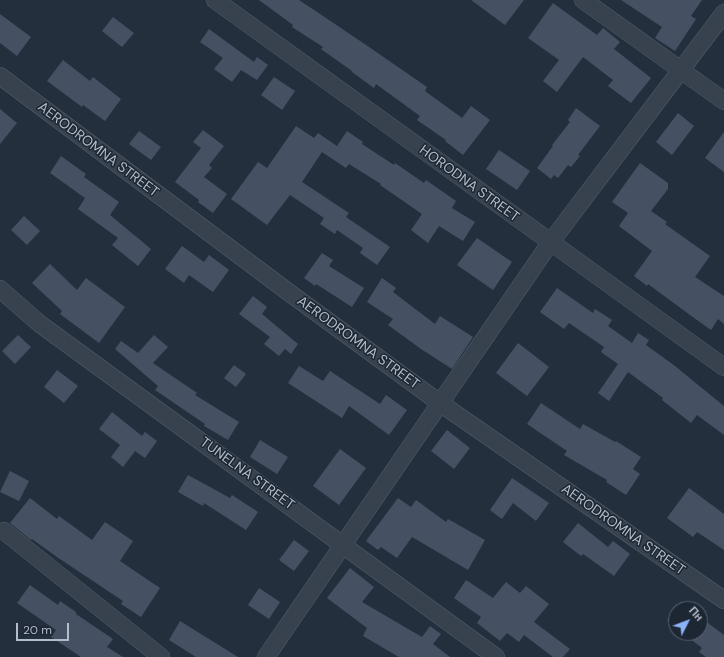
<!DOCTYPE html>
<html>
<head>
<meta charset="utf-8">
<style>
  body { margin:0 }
  #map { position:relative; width:724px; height:657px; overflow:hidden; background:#242f3e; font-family:"DM Sans",sans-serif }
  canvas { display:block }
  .north { position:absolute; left:668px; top:601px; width:40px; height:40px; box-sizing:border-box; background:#1d2633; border:1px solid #59626f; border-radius:50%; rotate:48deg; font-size:11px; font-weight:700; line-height:16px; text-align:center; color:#b4bcc9 }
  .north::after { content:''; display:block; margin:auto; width:14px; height:18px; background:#8ab4f8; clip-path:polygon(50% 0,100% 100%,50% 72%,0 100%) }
  .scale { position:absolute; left:16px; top:623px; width:53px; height:18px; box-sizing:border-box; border:2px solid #b4bcc9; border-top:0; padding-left:5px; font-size:12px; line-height:14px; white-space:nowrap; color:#b4bcc9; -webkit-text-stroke:3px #1d2633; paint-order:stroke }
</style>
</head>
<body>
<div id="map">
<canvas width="724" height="657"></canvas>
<div class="north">Пн</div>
<div class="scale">20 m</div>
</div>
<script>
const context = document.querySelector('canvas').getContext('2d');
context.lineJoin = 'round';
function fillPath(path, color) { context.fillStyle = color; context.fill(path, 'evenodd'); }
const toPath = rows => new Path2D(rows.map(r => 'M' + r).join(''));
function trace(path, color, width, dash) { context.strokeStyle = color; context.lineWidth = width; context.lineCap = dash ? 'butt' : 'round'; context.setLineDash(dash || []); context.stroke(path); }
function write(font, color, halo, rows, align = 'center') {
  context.font = font + ' "DM Sans",sans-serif'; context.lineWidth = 3; context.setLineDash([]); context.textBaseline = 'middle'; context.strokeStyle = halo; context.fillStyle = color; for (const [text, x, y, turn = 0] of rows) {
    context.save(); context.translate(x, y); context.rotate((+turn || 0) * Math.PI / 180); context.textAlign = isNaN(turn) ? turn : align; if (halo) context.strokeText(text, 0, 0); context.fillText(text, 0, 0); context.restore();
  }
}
fillPath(toPath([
  [259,0,299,0,332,22,369,47,427,87,425,91,462,118,471,106,490,120,463,155,445,141,446,140,417,120,420,116,376,84,374,88,352,72,352,71,321,49,323,47,292,27,293,25],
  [471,0,524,0,505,25],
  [621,0,702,0,691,16,696,19,675,51,655,38,662,27],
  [553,3,597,35,603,28,620,42,614,49,651,78,631,103,608,86,613,80,583,57,557,92,543,81,559,60,528,38],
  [0,14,31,37,17,56,0,43],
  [113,17,134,33,122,47,102,31],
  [209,29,254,62,257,57,268,65,257,80,241,70,232,82,214,69,223,58,200,42],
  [63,60,90,81,93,77,121,99,105,121,83,105,82,107,47,81],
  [274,77,295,91,282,110,261,95],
  [576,108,600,126,578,155,580,156,571,167,568,165,558,178,554,175,551,179,537,168,553,146,552,145,570,122,568,120],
  [0,109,17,123,0,144],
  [678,113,694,126,672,155,656,142],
  [296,126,314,138,318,133,337,146,347,131,363,142,362,144,394,165,395,163,424,183,426,180,456,201,452,208,475,222,463,241,439,226,428,243,411,230,422,214,380,185,381,184,349,164,346,168,322,152,302,182,349,213,346,217,390,247,377,265,360,253,363,248,337,230,335,234,320,224,324,218,290,195,267,225,231,199,258,162,267,168],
  [203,130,224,146,209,165,212,168,204,177,227,194,213,213,198,202,199,200,175,182,201,148,193,142],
  [139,131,161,147,151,160,129,144],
  [724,132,724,172,705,158],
  [499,150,530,171,517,190,486,169],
  [61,156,86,174,84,177,119,202,110,215,151,249,138,266,112,245,118,238,78,209,85,198,50,173],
  [640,163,668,183,668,189,651,211,667,222,665,224,710,256,695,277,724,296,724,324,718,319,711,330,690,315,648,284,647,286,634,276,652,251,619,226,628,213,612,202],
  [24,216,40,231,27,245,11,230],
  [477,238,512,262,493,290,457,265],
  [182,246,204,262,209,255,229,270,213,292,189,275,184,283,165,269],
  [322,253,333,260,329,266,364,288,352,307,316,284,315,286,304,278],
  [50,264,77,290,86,278,125,307,99,343,60,314,62,311,32,283],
  [382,278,396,288,393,292,435,324,440,316,473,337,452,369,421,349,388,325,393,319,367,302],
  [557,288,593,313,595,309,612,320,608,326,632,343,638,333,649,340,646,345,675,366,724,406,724,435,697,415,691,423,662,400,663,398,628,372,609,401,598,393,618,364,601,352,604,347,569,323,564,329,540,312],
  [253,296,267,307,262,314,298,344,291,354,285,349,279,356,264,344,270,337,239,314],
  [18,335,31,347,15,364,2,351],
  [154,335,168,347,153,363,197,393,195,395,239,422,228,440,204,426,205,424,155,390,158,386,115,349,121,341,138,353],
  [518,343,549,367,527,396,496,373],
  [234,365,246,374,236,387,224,378],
  [299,366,323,381,330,371,380,404,386,395,407,410,389,435,349,406,342,418,288,383],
  [57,370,78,386,64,403,44,387],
  [541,403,580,429,583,424,615,442,616,441,641,457,633,469,640,474,626,495,606,482,607,480,564,455,567,451,527,424],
  [112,412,142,436,145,432,157,441,145,458,135,451,123,467,111,457,120,445,99,429],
  [447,430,470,448,454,469,431,451],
  [260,440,288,457,277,474,250,457],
  [340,449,366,468,339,505,313,486],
  [10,471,29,481,19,501,0,492],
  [188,475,230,498,232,495,258,512,246,530,204,503,203,506,178,492],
  [512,478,549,503,536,521,513,503,502,519,490,510],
  [689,488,724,514,724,550,697,532,693,537,667,518],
  [30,498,57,519,59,516,92,540,105,522,133,541,120,561,160,588,141,617,121,604,123,601,57,557,32,539,31,540,10,523],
  [398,498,411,507,416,500,446,522,448,519,485,540,468,570,412,537,397,558,381,547,378,550,366,541],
  [578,523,608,547,613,541,630,554,614,576,583,554,581,556,563,542],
  [294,540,309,551,294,571,279,560],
  [350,568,374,587,362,602,422,637,430,626,441,634,433,644,450,657,399,657,363,636,367,628,327,598],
  [466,580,493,598,506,582,520,593,526,586,549,604,534,622,570,649,563,657,553,657,524,635,519,642,507,633,500,641,477,623,481,617,454,598],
  [30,585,58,605,60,601,76,612,76,614,113,639,107,647,123,657,81,657,51,637,56,630,17,603],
  [259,588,280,602,269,619,248,605],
  [681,602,690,609,676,609,676,628,667,620],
  [700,617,724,635,724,657,706,657,699,652,702,648,683,633,700,633],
  [180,621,238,657,196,657,169,640]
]), '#455162');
const minor = toPath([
  [215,0,724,367],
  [583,0,724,101],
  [0,76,291,294,440,403,724,600],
  [0,289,40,324,496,657],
  [4,531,161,657],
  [266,657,550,243,724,13]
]);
trace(minor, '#565f6c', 18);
trace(minor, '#38414e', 17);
write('14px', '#b4bcc9', '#1d2633', [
  ["AERODROMNA STREET",98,150,37],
  ["HORODNA STREET",469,184,36],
  ["AERODROMNA STREET",358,343,36],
  ["TUNELNA STREET",247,474,36],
  ["AERODROMNA STREET",623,530,35]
]);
</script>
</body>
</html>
